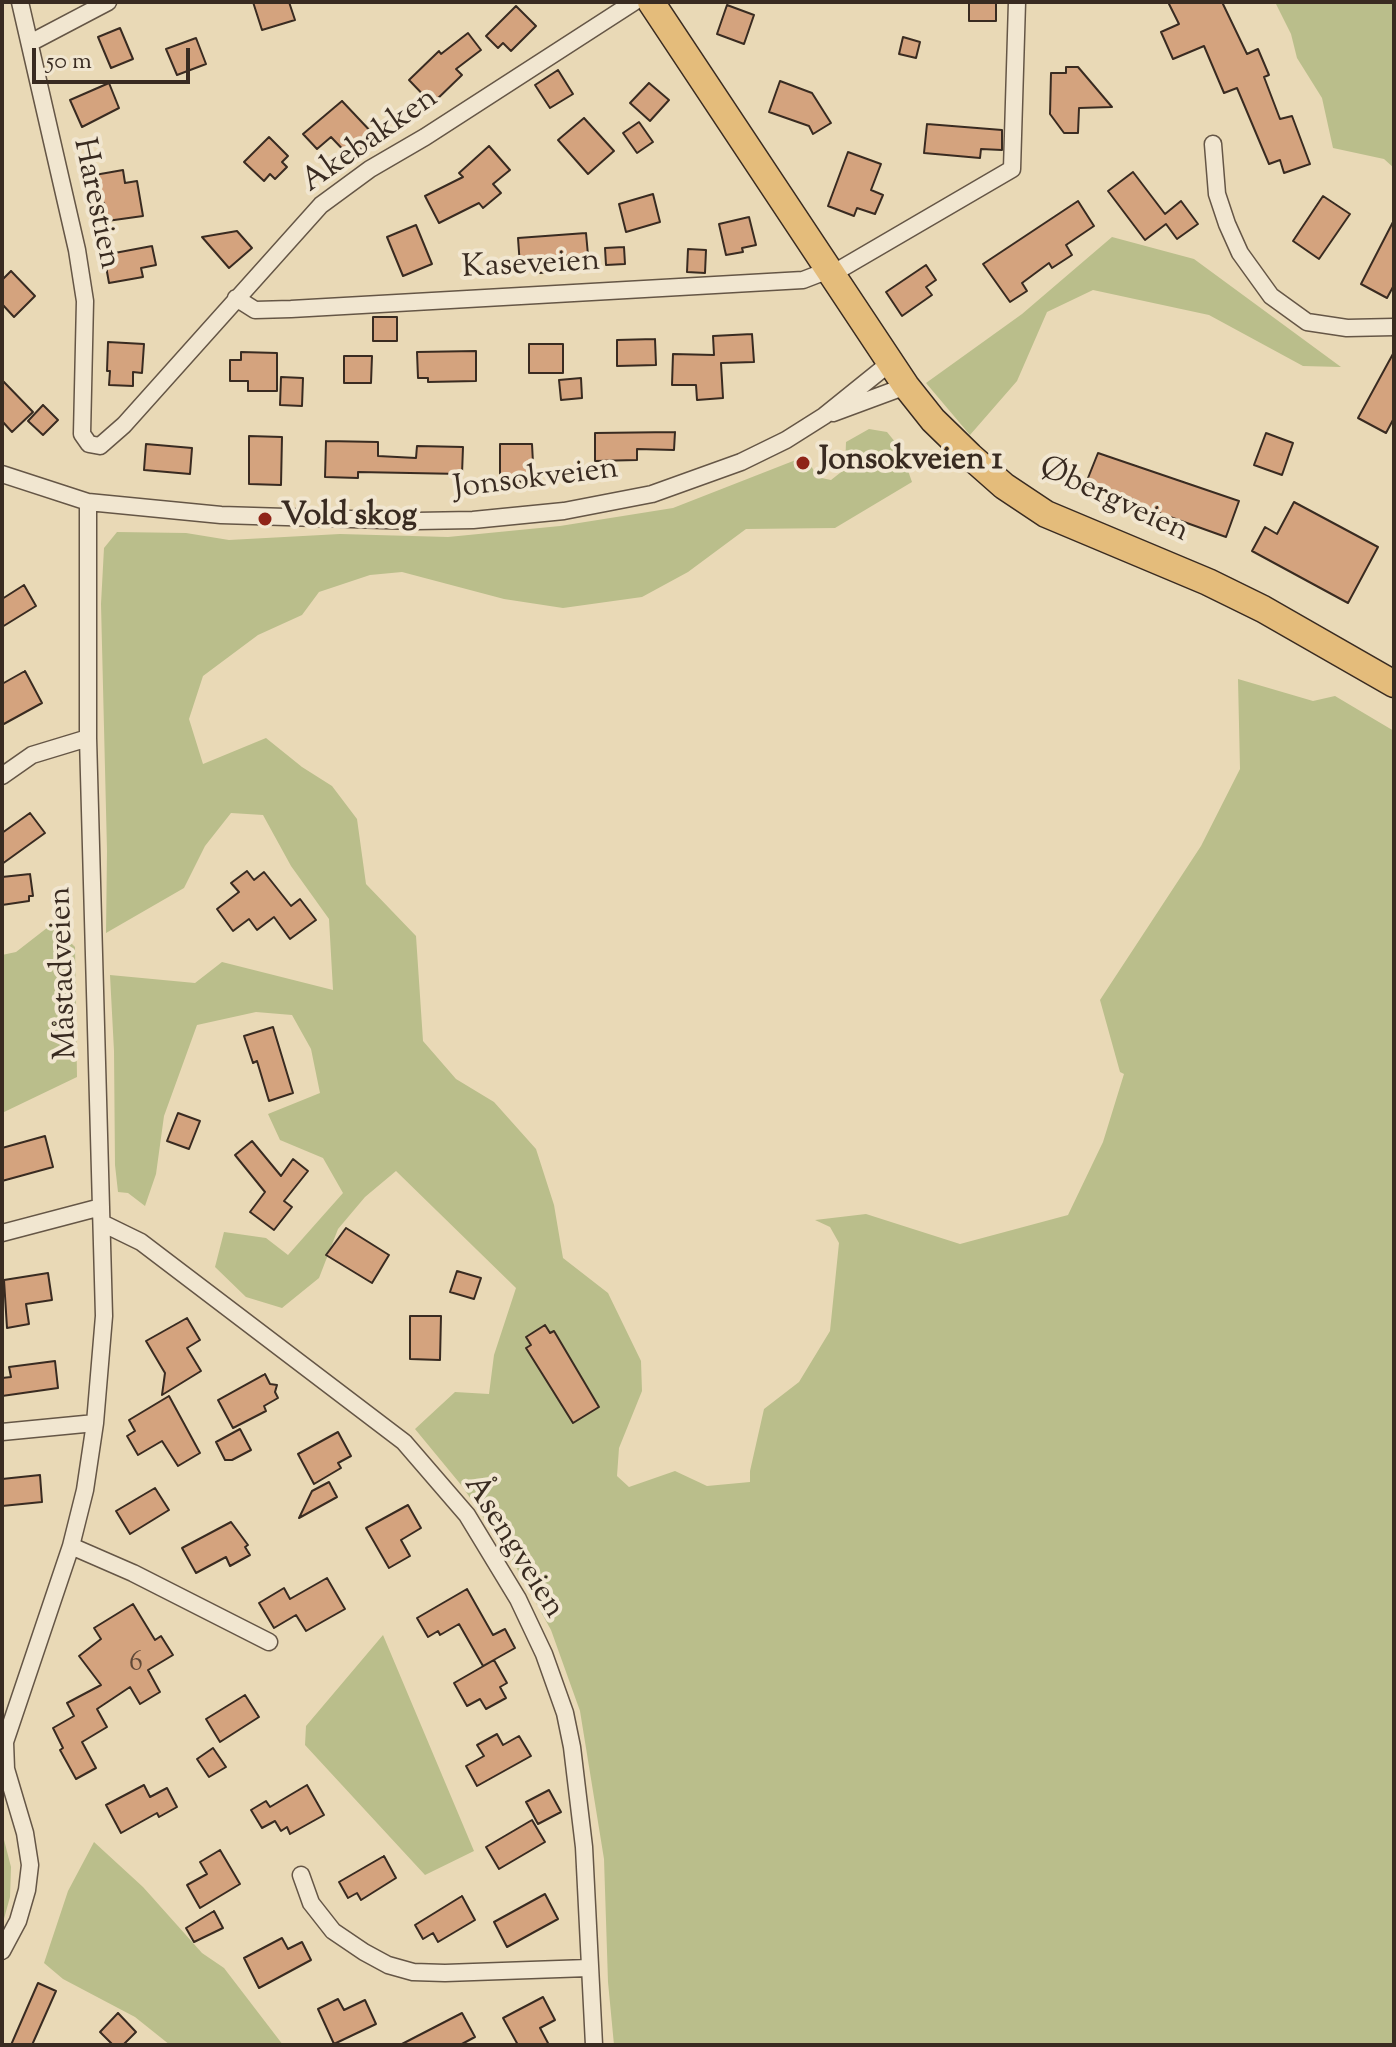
<!DOCTYPE html>
<html>
<head>
<meta charset="utf-8">
<style>
  body { margin:0 }
  #map { position:relative; width:1396px; height:2047px; overflow:hidden; background:#e9d9b6; font-family:"Sorts Mill Goudy",serif }
  canvas { display:block }
  .frame { position:absolute; inset:0; border:4px solid #392b21; pointer-events:none }
  .scale { position:absolute; left:32px; top:48px; width:158px; height:36px; box-sizing:border-box; border:4px solid #392b21; border-top:0; padding-left:10px; font-size:24px; line-height:28px; white-space:nowrap; color:#392b21; -webkit-text-stroke:6px #f1e6d0; paint-order:stroke }
</style>
</head>
<body>
<div id="map">
<canvas width="1396" height="2047"></canvas>
<div class="frame"></div>
<div class="scale">50 m</div>
</div>
<script>
const context = document.querySelector('canvas').getContext('2d');
context.lineJoin = 'round';
function fillPath(path, color) { context.fillStyle = color; context.fill(path, 'evenodd'); }
const toPath = rows => new Path2D(rows.map(r => 'M' + r).join(''));
function trace(path, color, width, dash) { context.strokeStyle = color; context.lineWidth = width; context.lineCap = dash ? 'butt' : 'round'; context.setLineDash(dash || []); context.stroke(path); }
function write(font, color, halo, rows, align = 'center') {
  context.font = font + ' "Sorts Mill Goudy",serif'; context.lineWidth = 8; context.setLineDash([]); context.textBaseline = 'middle'; context.strokeStyle = halo; context.fillStyle = color; for (const [text, x, y, turn = 0] of rows) {
    context.save(); context.translate(x, y); context.rotate((+turn || 0) * Math.PI / 180); context.textAlign = isNaN(turn) ? turn : align; if (halo) context.strokeText(text, 0, 0); context.fillText(text, 0, 0); context.restore();
  }
}
fillPath(toPath([
  [1275,2,1394,2,1394,168,1384,159,1333,148,1322,98,1297,58,1291,34],
  [1112,237,1194,259,1341,367,1303,366,1209,315,1093,290,1047,312,1017,381,970,435,926,383,1022,314],
  [869,429,887,432,900,448,912,482,835,528,746,529,688,572,642,597,563,608,504,599,402,572,370,575,319,592,302,615,258,635,203,676,189,719,203,764,266,738,302,767,332,786,357,819,366,884,416,936,423,1041,456,1079,494,1102,536,1149,554,1205,563,1258,608,1293,641,1361,642,1391,619,1448,617,1476,629,1487,675,1471,707,1486,750,1482,750,1471,764,1409,799,1382,830,1331,839,1243,830,1227,815,1220,866,1214,960,1244,1068,1215,1103,1142,1124,1074,1120,1072,1100,1000,1201,846,1240,769,1238,679,1313,701,1335,696,1394,731,1394,2045,614,2045,608,1982,604,1859,580,1711,551,1630,511,1558,462,1486,415,1429,455,1392,489,1394,494,1355,516,1288,396,1171,365,1197,338,1229,319,1278,282,1308,246,1297,215,1267,224,1232,266,1238,288,1255,343,1193,323,1158,280,1140,268,1114,320,1093,311,1049,292,1015,256,1012,197,1025,164,1116,156,1174,145,1206,128,1193,118,1192,115,1165,114,1051,110,975,195,983,222,962,333,990,329,919,291,866,263,815,231,813,205,846,184,888,106,933,107,851,101,604,104,548,117,532,186,533,229,540,340,534,448,537,560,526,673,508,806,456,817,477,831,480,845,469,846,442],
  [52,924,75,947,77,1077,2,1113,2,955,16,952],
  [383,1635,474,1851,425,1875,305,1745,306,1726],
  [2,1832,11,1867,10,1897,2,1926],
  [94,1842,143,1887,202,1953,224,1968,283,2045,170,2045,135,2017,63,1979,44,1963,68,1891]
]), '#babe8b');
const building = toPath([
  [253,2,289,2,295,20,262,30,253,2],
  [969,2,996,2,996,21,969,21,969,2],
  [1168,2,1222,2,1247,54,1258,49,1269,75,1264,77,1280,119,1292,116,1310,164,1284,173,1280,160,1269,164,1237,88,1224,93,1204,46,1173,59,1161,32,1179,24,1168,2],
  [727,5,754,15,744,44,717,34,727,5],
  [516,6,536,26,511,51,503,43,498,48,486,36,516,6],
  [120,28,133,59,111,68,98,37,120,28],
  [468,33,481,50,456,69,462,75,432,104,409,80,439,51,441,54,468,33],
  [903,37,920,42,916,58,899,54,903,37],
  [196,38,206,64,177,75,166,49,196,38],
  [1066,67,1078,67,1112,107,1079,108,1078,133,1064,133,1050,114,1051,73,1066,73,1066,67],
  [558,70,573,94,550,108,535,85,558,70],
  [780,81,812,93,831,123,813,134,809,126,769,112,780,81],
  [109,83,119,108,82,127,70,100,109,83],
  [649,83,669,100,650,121,630,103,649,83],
  [342,101,375,136,351,158,331,137,317,149,303,134,342,101],
  [584,118,614,151,588,174,558,140,584,118],
  [639,122,653,142,637,153,623,133,639,122],
  [927,124,1002,130,1002,150,981,149,980,158,924,153,927,124],
  [269,137,288,156,282,162,287,167,275,179,270,174,264,181,244,162,269,137],
  [489,146,510,170,493,184,501,193,483,208,479,203,439,223,425,196,463,177,459,173,489,146],
  [848,152,881,164,871,190,883,195,875,214,857,208,854,216,828,206,848,152],
  [123,170,125,183,137,181,143,216,107,221,104,203,94,204,89,176,123,170],
  [1133,172,1165,214,1181,201,1198,224,1177,239,1166,224,1145,240,1108,191,1133,172],
  [653,194,660,222,626,232,619,204,653,194],
  [1323,196,1350,214,1319,259,1293,241,1323,196],
  [1078,201,1094,226,1066,245,1072,255,1052,268,1049,263,1022,283,1027,291,1010,302,983,264,1078,201],
  [749,217,756,245,742,248,743,252,726,255,719,224,749,217],
  [1394,220,1394,285,1387,298,1361,284,1394,220],
  [416,225,432,264,403,276,387,237,416,225],
  [237,231,252,248,229,268,202,237,237,231],
  [586,233,588,255,564,256,565,271,539,273,539,265,520,266,518,238,586,233],
  [152,246,156,265,141,268,143,277,109,283,104,255,152,246],
  [624,247,625,264,606,265,605,248,624,247],
  [688,249,706,250,705,273,687,272,688,249],
  [926,265,936,280,926,287,932,295,902,316,886,292,926,265],
  [11,271,35,296,14,317,2,304,2,280,11,271],
  [373,317,397,317,397,341,373,341,373,317],
  [752,334,754,362,721,363,723,398,697,400,696,385,672,385,673,354,714,355,713,336,752,334],
  [655,339,656,365,617,366,617,340,655,339],
  [108,342,144,344,142,373,133,372,133,386,109,385,110,371,107,371,108,342],
  [529,344,563,344,563,373,529,373,529,344],
  [476,351,476,381,428,382,428,378,418,378,417,352,476,351],
  [241,352,277,353,277,391,248,391,248,381,230,381,230,360,241,360,241,352],
  [1394,352,1394,418,1386,433,1358,418,1394,352],
  [344,356,372,356,371,383,344,383,344,356],
  [281,377,303,378,302,406,280,405,281,377],
  [581,378,582,398,561,400,559,380,581,378],
  [2,380,33,412,12,432,2,421,2,380],
  [43,405,58,420,43,435,28,421,43,405],
  [675,432,674,450,637,449,637,460,595,461,595,433,675,432],
  [1266,433,1293,443,1282,475,1254,465,1266,433],
  [249,436,282,437,281,485,249,484,249,436],
  [326,441,378,442,378,456,416,458,417,446,463,447,462,474,358,472,358,478,325,477,326,441],
  [146,444,192,448,190,474,144,470,146,444],
  [500,444,532,444,534,482,500,481,500,444],
  [1098,453,1239,501,1226,537,1131,503,1132,499,1086,483,1098,453],
  [1294,502,1378,547,1348,603,1252,551,1265,527,1277,534,1294,502],
  [24,585,36,606,2,627,2,599,24,585],
  [25,671,42,703,2,725,2,684,25,671],
  [30,813,45,833,2,864,2,833,30,813],
  [247,871,254,880,264,872,291,906,300,899,316,920,290,939,274,917,257,930,249,919,233,931,217,909,239,892,231,883,247,871],
  [30,874,33,896,29,896,29,901,2,905,2,877,30,874],
  [273,1027,293,1093,269,1101,257,1061,253,1063,244,1036,273,1027],
  [178,1113,200,1121,189,1149,167,1141,178,1113],
  [45,1136,53,1167,2,1181,2,1148,45,1136],
  [252,1141,281,1176,293,1159,308,1171,284,1201,292,1207,274,1230,250,1212,265,1192,235,1155,252,1141],
  [346,1228,389,1255,372,1283,326,1255,346,1228],
  [457,1271,481,1278,474,1299,450,1292,457,1271],
  [48,1273,52,1300,26,1304,29,1324,7,1328,4,1280,48,1273],
  [410,1316,441,1316,440,1360,410,1359,410,1316],
  [187,1318,200,1340,187,1348,201,1371,162,1395,165,1373,146,1341,187,1318],
  [545,1325,550,1333,554,1331,599,1407,573,1423,526,1348,531,1345,526,1337,545,1325],
  [55,1361,58,1388,2,1396,2,1378,11,1377,9,1367,55,1361],
  [265,1374,270,1384,277,1385,275,1392,278,1398,264,1406,266,1411,233,1428,218,1400,265,1374],
  [169,1396,200,1453,178,1466,162,1441,138,1455,127,1436,135,1431,129,1420,169,1396],
  [240,1429,251,1450,232,1460,225,1460,216,1442,240,1429],
  [338,1432,351,1456,338,1463,341,1468,314,1484,298,1454,338,1432],
  [40,1475,42,1502,2,1506,2,1479,40,1475],
  [329,1482,337,1497,299,1518,312,1491,329,1482],
  [155,1488,169,1510,130,1534,116,1511,155,1488],
  [408,1505,421,1528,401,1540,410,1556,389,1568,366,1528,408,1505],
  [231,1522,248,1545,245,1547,250,1555,230,1566,226,1557,196,1573,182,1548,231,1522],
  [327,1578,345,1609,306,1631,296,1615,274,1628,259,1603,284,1588,290,1599,327,1578],
  [467,1589,493,1635,505,1629,515,1648,483,1666,459,1624,440,1635,438,1631,428,1637,417,1618,467,1589],
  [133,1604,155,1640,161,1636,173,1655,148,1670,160,1692,140,1704,130,1687,97,1709,107,1727,82,1742,96,1768,76,1779,60,1750,63,1748,53,1728,74,1716,67,1703,101,1685,79,1656,101,1639,94,1628,133,1604],
  [494,1660,507,1683,500,1687,506,1698,486,1709,480,1699,467,1706,454,1683,494,1660],
  [245,1695,259,1717,220,1742,206,1719,245,1695],
  [497,1734,503,1745,519,1736,531,1756,477,1786,466,1766,484,1756,477,1745,497,1734],
  [213,1748,226,1767,209,1777,197,1759,213,1748],
  [144,1785,150,1797,167,1788,177,1807,159,1817,157,1813,121,1833,106,1805,144,1785],
  [307,1785,324,1815,290,1834,287,1827,281,1831,275,1821,262,1828,251,1810,266,1801,270,1807,307,1785],
  [549,1790,561,1812,538,1824,526,1802,549,1790],
  [532,1820,545,1842,499,1869,486,1847,532,1820],
  [220,1850,240,1884,200,1908,187,1885,207,1874,200,1862,220,1850],
  [384,1856,396,1878,361,1900,357,1893,348,1898,339,1882,384,1856],
  [545,1894,558,1919,507,1947,494,1922,545,1894],
  [462,1896,475,1920,438,1942,433,1933,423,1939,415,1925,462,1896],
  [214,1911,223,1928,194,1942,186,1928,214,1911],
  [282,1938,288,1949,302,1942,311,1960,259,1988,244,1958,282,1938],
  [38,1983,56,1991,32,2045,11,2045,38,1983],
  [543,1997,555,2020,540,2028,549,2045,518,2045,503,2018,543,1997],
  [338,1999,344,2010,365,2000,376,2024,334,2044,318,2009,338,1999],
  [118,2013,136,2032,123,2045,113,2045,100,2032,118,2013],
  [462,2013,475,2037,460,2045,400,2045,462,2013]
]);
fillPath(building, '#d4a37e');
trace(building, '#392b21', 2);
const minor = toPath([
  [20,2,77,250,85,301,82,434,89,444,100,446,124,425,321,205,370,169,425,137,634,2],
  [30,43,108,2],
  [1213,144,1217,194,1227,224,1240,253,1271,296,1307,322,1347,328,1394,327],
  [832,274,1012,169,1017,2],
  [236,298,255,310,291,309,803,280,829,270],
  [833,413,906,386],
  [2,474,88,502,221,515,416,521,473,520,564,511,652,494,741,462,786,440,824,416,891,362],
  [2,776,32,755,88,738],
  [102,1223,141,1242,404,1442,467,1515,518,1599,544,1654,565,1713,572,1747,584,1847,594,2045],
  [2,1233,101,1207],
  [2,1432,95,1423],
  [71,1546,133,1573,269,1642],
  [301,1875,311,1903,333,1931,364,1952,388,1965,413,1972,445,1973,588,1968],
  [2,1951,18,1921,27,1890,30,1865,25,1833,6,1769,5,1742,71,1546,85,1490,95,1423,104,1316,88,738,88,502]
]);
const primary = toPath([
  [651,2,906,386,933,420,970,456,1004,486,1046,514,1208,582,1263,609,1394,684]
]);
trace(minor, '#655646', 19);
trace(primary, '#392b21', 29);
trace(minor, '#f1e6d0', 16);
trace(primary, '#e4bc7b', 26);
for (const [x, y, r, color] of [
  [803,463,8,"#8f2418"],
  [265,519,8,"#8f2418"]
]) { const dot = new Path2D(); dot.arc(x, y, r, 0, 2 * Math.PI); context.fillStyle = color; context.fill(dot); trace(dot, '#f1e6d0', 3); }
write('28px', '#604938', null, [
  ["6",136,1665]
]);
write('32px', '#392b21', '#f1e6d0', [
  ["Akebakken",371,142,-35],
  ["Harestien",94,204,78],
  ["Kaseveien",531,267,-3],
  ["Jonsokveien",536,481,-7],
  ["Øbergveien",1113,502,25],
  ["Måstadveien",66,973,-92],
  ["Åsengveien",512,1548,58]
]);
write('bold 32px', '#392b21', '#f1e6d0', [
  ["Jonsokveien 1",819,463],
  ["Vold skog",281,519]
], 'left');
</script>
</body>
</html>
